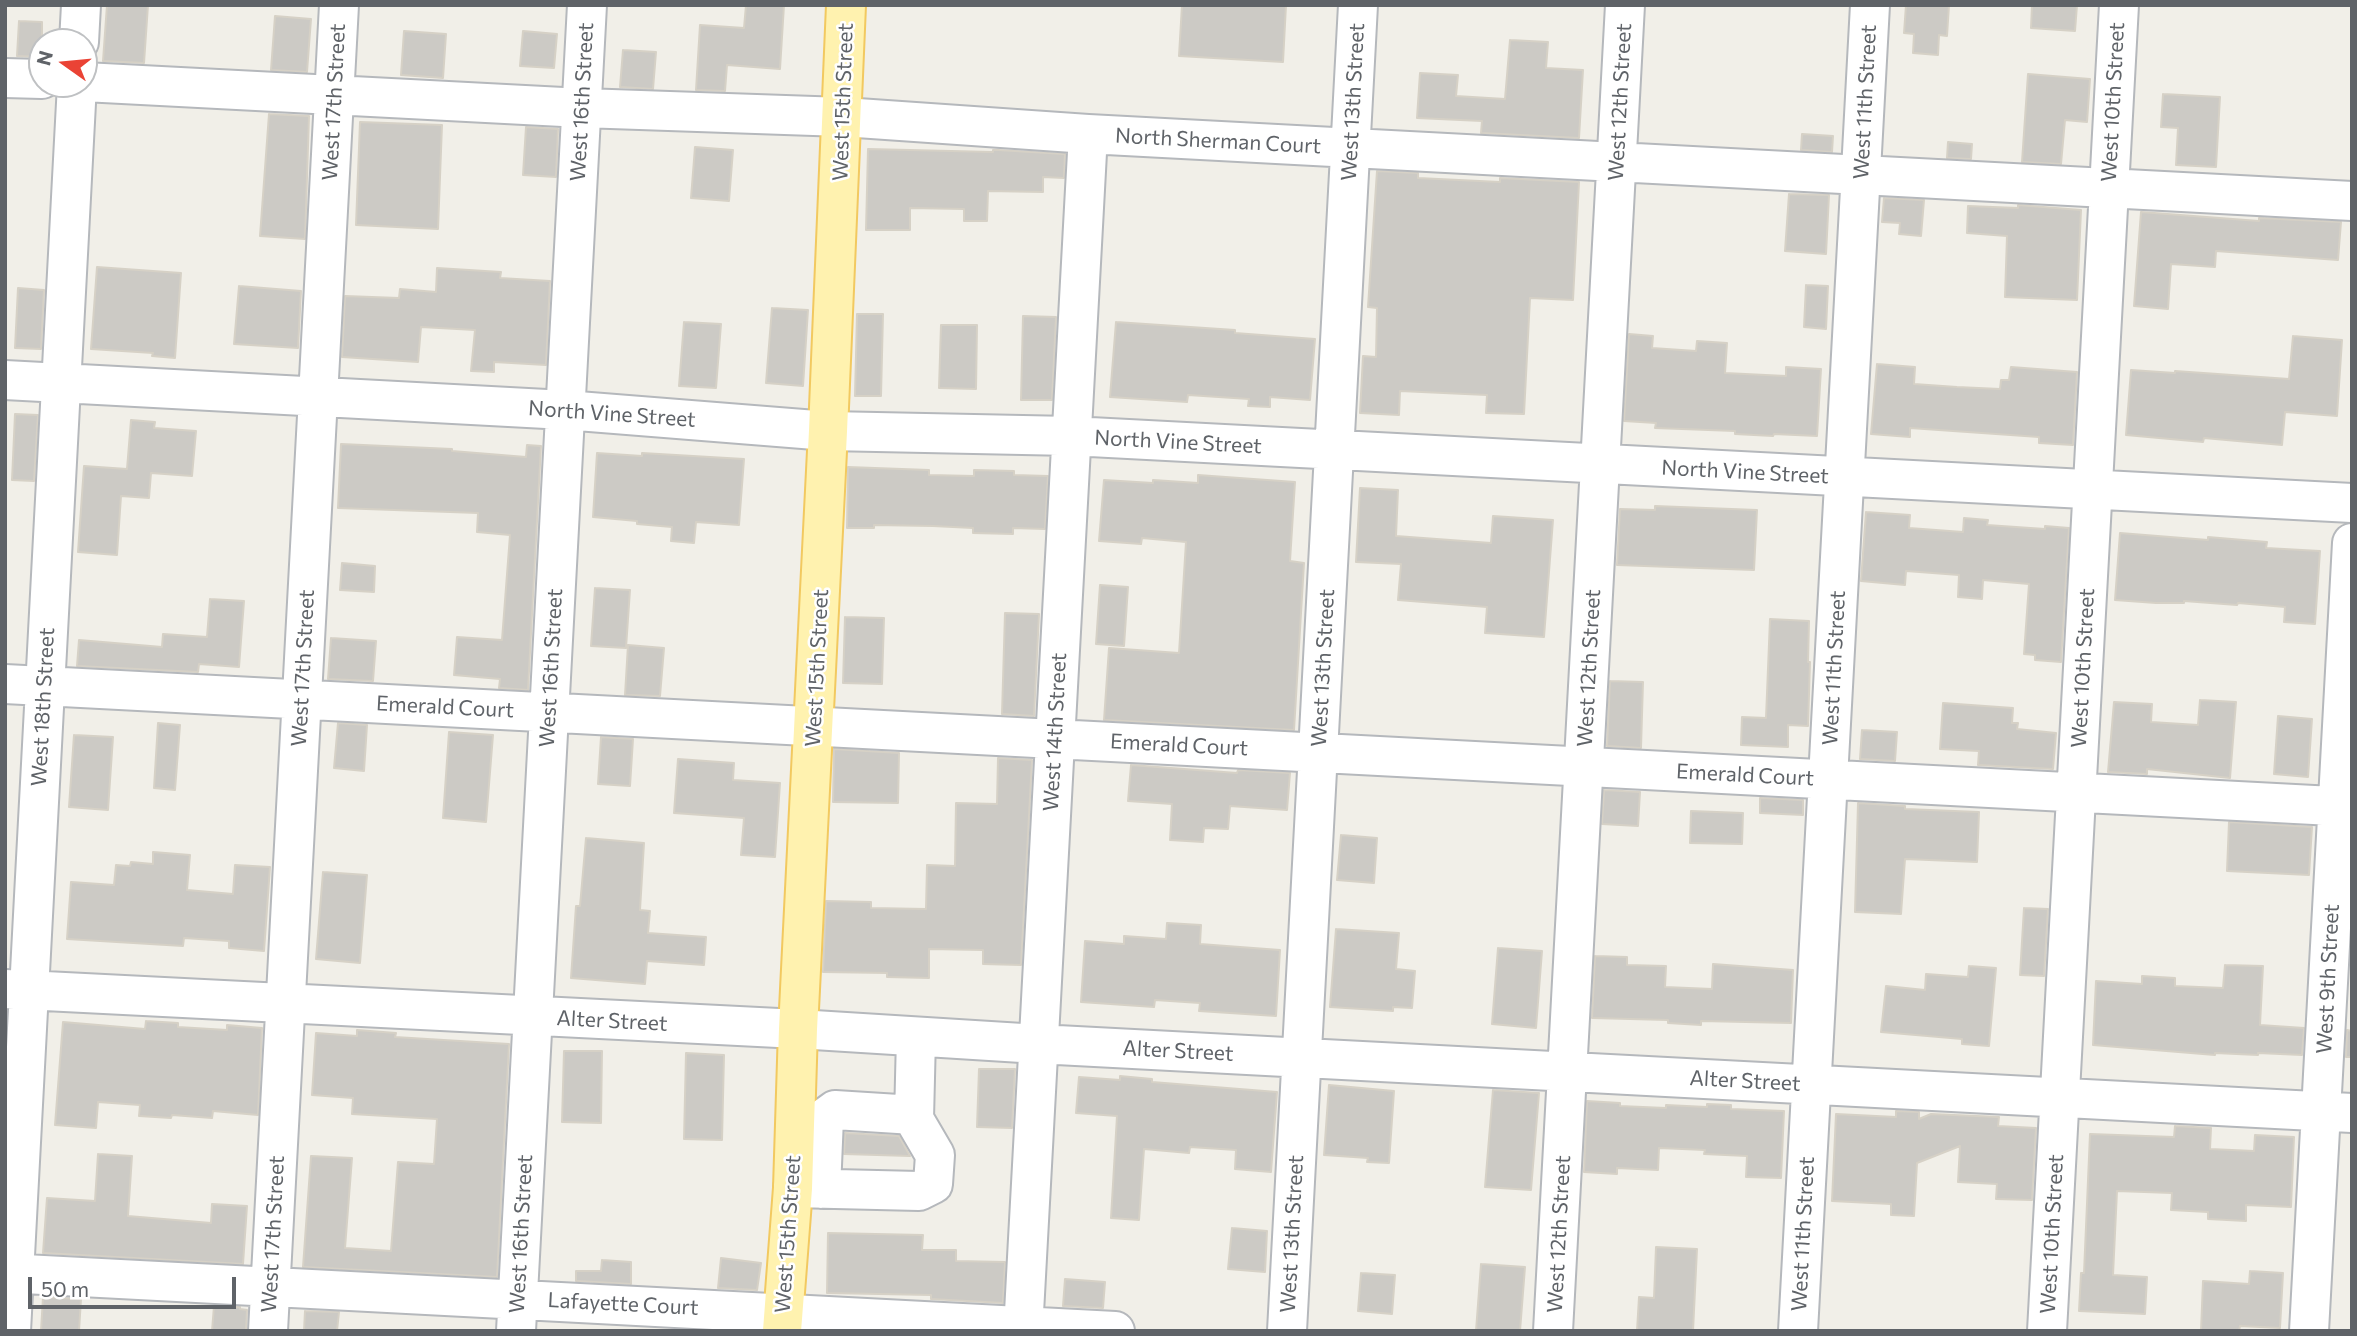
<!DOCTYPE html>
<html>
<head>
<meta charset="utf-8">
<style>
  body { margin:0 }
  #map { position:relative; width:2357px; height:1336px; overflow:hidden; background:#f1efe8; font-family:Commissioner,sans-serif }
  canvas { display:block }
  .frame { position:absolute; inset:0; border:7px solid #5f6368; pointer-events:none }
  .north { position:absolute; left:28px; top:28px; width:70px; height:70px; box-sizing:border-box; background:#fff; border:2px solid #bfc1c3; border-radius:50%; rotate:285deg; font-size:19px; font-weight:700; line-height:28px; text-align:center; color:#5f6368 }
  .north::after { content:''; display:block; margin:auto; width:24px; height:32px; background:#ea4335; clip-path:polygon(50% 0,100% 100%,50% 72%,0 100%) }
  .scale { position:absolute; left:28px; top:1277px; width:208px; height:32px; box-sizing:border-box; border:4px solid #5f6368; border-top:0; padding-left:9px; font-size:21px; line-height:24px; white-space:nowrap; color:#5f6368; -webkit-text-stroke:5px #fff; paint-order:stroke }
</style>
</head>
<body>
<div id="map">
<canvas width="2357" height="1336"></canvas>
<div class="frame"></div>
<div class="north">N</div>
<div class="scale">50 m</div>
</div>
<script>
const context = document.querySelector('canvas').getContext('2d');
context.lineJoin = 'round';
function fillPath(path, color) { context.fillStyle = color; context.fill(path, 'evenodd'); }
const toPath = rows => new Path2D(rows.map(r => 'M' + r).join(''));
function trace(path, color, width, dash) { context.strokeStyle = color; context.lineWidth = width; context.lineCap = dash ? 'butt' : 'round'; context.setLineDash(dash || []); context.stroke(path); }
function write(font, color, halo, rows, align = 'center') {
  context.font = font + ' Commissioner,sans-serif'; context.lineWidth = 5; context.setLineDash([]); context.textBaseline = 'middle'; context.strokeStyle = halo; context.fillStyle = color; for (const [text, x, y, turn = 0] of rows) {
    context.save(); context.translate(x, y); context.rotate((+turn || 0) * Math.PI / 180); context.textAlign = isNaN(turn) ? turn : align; if (halo) context.strokeText(text, 0, 0); context.fillText(text, 0, 0); context.restore();
  }
}
const building = toPath([
  [107,5,148,5,144,63,103,61,107,5],
  [746,5,784,5,780,69,727,65,725,91,696,90,700,25,744,28,746,5],
  [1182,5,1286,5,1283,62,1179,56,1182,5],
  [1906,5,1949,5,1947,36,1939,35,1938,55,1913,53,1914,34,1904,33,1906,5],
  [2032,5,2077,5,2075,31,2031,28,2032,5],
  [275,16,311,19,307,72,271,70,275,16],
  [19,21,42,22,42,57,17,56,19,21],
  [404,31,446,34,443,78,401,75,404,31],
  [523,31,557,34,554,68,520,66,523,31],
  [1510,40,1548,42,1546,68,1583,70,1579,138,1481,133,1482,121,1417,118,1420,73,1458,75,1456,96,1505,99,1510,40],
  [623,50,656,52,653,89,620,87,623,50],
  [2028,74,2090,79,2087,122,2065,120,2061,164,2022,162,2028,74],
  [2163,94,2220,97,2216,167,2176,165,2178,128,2161,127,2163,94],
  [269,114,309,116,305,239,260,236,269,114],
  [360,122,442,125,438,229,356,225,360,122],
  [526,127,558,129,556,177,523,175,526,127],
  [1802,134,1833,136,1832,152,1801,150,1802,134],
  [1948,142,1972,144,1971,159,1947,158,1948,142],
  [695,147,733,150,729,201,691,198,695,147],
  [868,149,993,152,993,150,998,150,1065,154,1064,178,1043,177,1043,192,988,191,987,221,964,221,964,209,910,208,910,230,866,230,868,149],
  [1377,171,1418,173,1418,178,1500,182,1500,178,1579,182,1573,300,1530,298,1524,414,1486,413,1487,395,1400,391,1399,415,1360,413,1363,356,1376,357,1377,308,1368,307,1377,171],
  [1789,194,1829,195,1826,254,1785,251,1789,194],
  [1884,198,1924,200,1921,236,1899,234,1900,223,1882,222,1884,198],
  [2018,205,2081,210,2077,300,2005,297,2007,236,1967,233,1968,206,2018,208,2018,205],
  [2141,212,2259,221,2259,218,2341,222,2338,260,2216,251,2215,267,2171,264,2168,309,2134,306,2141,212],
  [97,267,181,273,175,358,152,356,153,353,91,349,97,267],
  [437,268,501,272,500,278,550,281,546,365,494,362,494,372,471,371,475,330,421,327,418,362,342,357,345,296,399,298,400,289,436,292,437,268],
  [1806,285,1828,286,1826,329,1804,327,1806,285],
  [239,286,301,291,298,348,234,344,239,286],
  [18,288,44,290,41,349,15,348,18,288],
  [772,308,808,310,803,386,766,383,772,308],
  [857,314,883,314,881,396,855,396,857,314],
  [1023,316,1056,317,1052,400,1021,400,1023,316],
  [684,322,721,324,716,388,679,386,684,322],
  [1116,322,1235,330,1235,333,1315,339,1310,400,1270,397,1270,407,1248,406,1249,399,1188,395,1187,402,1110,397,1116,322],
  [941,325,977,325,976,389,939,388,941,325],
  [1629,334,1653,336,1652,348,1696,351,1697,341,1727,343,1725,373,1786,376,1786,367,1821,369,1817,436,1774,434,1773,436,1735,434,1735,431,1655,428,1656,423,1624,421,1629,334],
  [2293,336,2342,340,2337,416,2285,412,2282,445,2204,438,2203,442,2126,435,2131,370,2175,373,2175,371,2289,379,2293,336],
  [1877,364,1915,367,1914,384,1957,387,2000,389,2001,380,2009,380,2011,367,2077,372,2073,445,2039,443,2039,437,1910,428,1910,437,1871,434,1877,364],
  [15,414,38,415,34,481,12,480,15,414],
  [131,420,155,422,154,428,196,431,192,476,151,473,149,498,121,496,117,555,78,552,84,466,127,469,131,420],
  [341,444,452,449,452,451,526,457,527,445,541,446,528,690,499,688,500,679,454,675,457,637,502,640,510,535,477,532,478,513,338,508,341,444],
  [597,453,642,456,642,453,744,459,739,525,696,522,694,543,671,541,672,527,637,524,637,521,593,517,597,453],
  [848,467,929,470,929,475,974,476,974,470,1014,471,1014,475,1048,476,1045,529,1013,528,1013,534,973,533,973,528,933,526,874,525,874,528,847,528,848,467],
  [1198,475,1295,482,1290,561,1304,563,1294,730,1104,720,1109,648,1179,653,1186,542,1142,538,1141,544,1099,541,1104,480,1153,483,1153,480,1198,483,1198,475],
  [1360,488,1398,490,1396,536,1491,543,1493,516,1553,520,1544,637,1485,633,1487,607,1398,600,1401,564,1356,562,1360,488],
  [1655,506,1757,510,1754,570,1617,565,1620,509,1655,510,1655,506],
  [1866,512,1910,515,1909,528,1963,532,1964,518,1988,520,1987,525,2045,529,2045,526,2069,528,2061,662,2035,660,2035,655,2024,654,2029,584,1983,580,1982,599,1958,597,1959,575,1906,571,1905,585,1861,581,1866,512],
  [2120,533,2208,540,2208,537,2267,542,2266,548,2320,551,2315,624,2284,622,2285,607,2238,603,2237,605,2184,601,2184,603,2156,603,2115,600,2120,533],
  [342,563,375,566,374,592,340,590,342,563],
  [1100,585,1128,587,1124,646,1096,644,1100,585],
  [595,588,630,590,626,648,591,646,595,588],
  [210,599,244,601,239,667,199,664,198,672,77,666,79,640,162,647,163,634,207,637,210,599],
  [1005,613,1039,614,1034,716,1002,714,1005,613],
  [845,617,884,618,882,684,843,683,845,617],
  [1770,619,1809,621,1808,662,1810,662,1808,726,1788,725,1788,747,1741,745,1742,717,1766,718,1770,619],
  [331,638,376,641,373,681,328,679,331,638],
  [628,645,664,648,660,696,625,695,628,645],
  [1610,681,1643,682,1641,748,1607,746,1610,681],
  [2200,700,2236,702,2230,778,2147,769,2147,774,2108,772,2114,702,2152,704,2151,722,2198,725,2200,700],
  [1943,703,2013,708,2012,723,2018,723,2017,729,2056,733,2053,769,1978,765,1979,751,1940,749,1943,703],
  [2278,716,2312,719,2308,777,2274,774,2278,716],
  [158,723,180,725,175,790,154,788,158,723],
  [338,723,367,725,364,771,334,768,338,723],
  [1862,730,1897,732,1895,761,1860,759,1862,730],
  [449,732,493,735,486,822,443,818,449,732],
  [74,735,113,737,108,810,69,807,74,735],
  [601,737,633,739,630,786,598,784,601,737],
  [834,749,899,753,898,803,833,802,834,749],
  [998,758,1032,760,1021,965,983,964,983,950,929,949,929,978,887,977,887,973,823,972,826,901,871,902,871,908,926,909,927,865,955,866,956,803,997,804,998,758],
  [678,759,734,763,733,780,780,783,775,857,741,855,744,818,674,813,678,759],
  [1131,765,1237,773,1238,770,1290,773,1287,810,1230,806,1228,829,1204,828,1203,842,1170,840,1172,804,1128,801,1131,765],
  [1604,790,1640,792,1638,826,1602,824,1604,790],
  [1760,798,1803,800,1803,815,1760,813,1760,798],
  [1858,803,1905,806,1905,809,1979,812,1977,862,1905,859,1901,914,1855,912,1858,803],
  [1691,811,1743,813,1742,844,1690,843,1691,811],
  [2229,822,2312,827,2309,875,2227,871,2229,822],
  [1341,835,1377,838,1374,883,1337,880,1341,835],
  [586,838,644,843,640,910,650,911,648,933,706,937,704,965,647,961,645,984,571,978,576,906,580,906,586,838],
  [153,852,190,855,187,890,233,894,235,865,270,867,264,951,229,948,229,941,184,938,183,946,67,939,71,882,114,885,116,865,130,866,131,862,153,864,153,852],
  [323,872,367,875,360,963,316,959,323,872],
  [2024,908,2048,909,2044,976,2020,975,2024,908],
  [1167,923,1201,925,1200,944,1280,950,1276,1016,1199,1011,1200,1003,1155,1000,1154,1007,1081,1002,1085,941,1124,944,1124,936,1166,939,1167,923],
  [1336,929,1399,933,1396,969,1415,971,1412,1008,1393,1007,1393,1011,1330,1007,1336,929],
  [1498,948,1542,951,1536,1028,1492,1024,1498,948],
  [1595,956,1627,957,1627,965,1666,966,1665,987,1712,989,1713,964,1793,970,1791,1023,1701,1021,1701,1025,1668,1023,1668,1020,1592,1018,1595,956],
  [2225,965,2263,966,2260,1025,2304,1028,2302,1055,2258,1053,2258,1055,2215,1053,2215,1055,2093,1045,2096,981,2142,984,2142,976,2175,978,2175,986,2223,988,2225,965],
  [1969,966,1996,968,1989,1046,1962,1044,1962,1039,1881,1032,1886,986,1925,990,1926,974,1968,977,1969,966],
  [146,1021,178,1023,178,1027,227,1030,227,1025,262,1028,258,1115,213,1111,212,1118,172,1115,171,1118,139,1116,140,1105,98,1102,96,1128,55,1125,63,1022,145,1029,146,1021],
  [357,1030,396,1033,395,1037,509,1044,497,1277,303,1267,311,1156,352,1158,345,1248,391,1251,398,1162,434,1164,437,1119,352,1114,353,1098,312,1095,316,1033,357,1036,357,1030],
  [2347,1030,2352,1031,2352,1057,2346,1057,2347,1030],
  [564,1051,602,1051,601,1123,562,1122,564,1051],
  [686,1053,724,1055,722,1140,684,1139,686,1053],
  [979,1069,1015,1069,1012,1128,977,1127,979,1069],
  [1120,1076,1152,1079,1152,1082,1277,1092,1271,1172,1235,1169,1236,1150,1190,1147,1189,1153,1144,1149,1139,1220,1111,1218,1117,1116,1076,1113,1079,1077,1120,1080,1120,1076],
  [1329,1085,1394,1091,1389,1163,1367,1162,1368,1158,1324,1155,1329,1085],
  [1493,1090,1539,1093,1531,1190,1485,1187,1493,1090],
  [1587,1101,1620,1103,1620,1106,1666,1108,1666,1105,1707,1107,1707,1104,1731,1105,1731,1109,1784,1111,1781,1178,1746,1177,1747,1156,1704,1154,1705,1150,1659,1148,1658,1170,1617,1168,1617,1174,1584,1172,1587,1101],
  [1896,1111,1919,1112,1919,1119,1931,1114,1999,1117,1998,1126,2036,1128,2032,1200,1996,1199,1997,1184,1958,1182,1960,1146,1917,1163,1914,1216,1891,1215,1891,1204,1832,1201,1836,1114,1896,1117,1896,1111],
  [2175,1126,2211,1128,2210,1149,2254,1151,2255,1135,2294,1137,2291,1207,2246,1205,2246,1221,2208,1219,2208,1212,2171,1210,2172,1193,2117,1191,2113,1275,2147,1277,2145,1314,2079,1311,2081,1273,2084,1273,2090,1134,2174,1137,2175,1126],
  [845,1133,899,1136,910,1156,844,1154,845,1133],
  [98,1154,132,1156,128,1216,211,1223,212,1204,247,1206,243,1264,43,1253,47,1198,95,1201,98,1154],
  [1232,1228,1267,1231,1265,1272,1228,1269,1232,1228],
  [828,1233,923,1235,922,1250,956,1250,956,1261,1005,1262,1003,1303,931,1299,931,1295,827,1293,828,1233],
  [1656,1247,1697,1249,1693,1331,1637,1331,1639,1297,1654,1298,1656,1247],
  [721,1258,761,1263,757,1290,718,1288,721,1258],
  [602,1260,631,1262,631,1284,576,1281,576,1271,601,1271,602,1260],
  [1481,1264,1525,1267,1520,1331,1476,1331,1481,1264],
  [2250,1271,2283,1273,2280,1328,2240,1326,2239,1331,2201,1331,2203,1281,2249,1284,2250,1271],
  [1361,1273,1395,1275,1392,1314,1358,1311,1361,1273],
  [1065,1279,1105,1282,1103,1308,1063,1306,1065,1279],
  [43,1297,81,1299,79,1331,41,1331,43,1297],
  [214,1306,240,1307,240,1309,247,1310,246,1331,212,1331,214,1306],
  [305,1311,339,1312,337,1331,304,1331,305,1311]
]);
fillPath(building, '#cccac5');
trace(building, '#d6d1c6', 2);
const minor = toPath([
  [79,42,81,5],
  [5,78,42,79],
  [84,82,582,108,843,117,1088,134,2352,201],
  [5,380,565,410,828,431,1071,436,2352,503],
  [5,684,2352,807],
  [5,989,798,1029,1038,1044,2352,1113],
  [793,1188,919,1191,933,1184,935,1155,914,1119,916,1037],
  [821,1189,824,1118,835,1110,914,1115],
  [5,1273,1115,1331],
  [11,1331,77,84],
  [268,1331,339,5],
  [516,1331,587,5],
  [1023,1331,1088,134],
  [1287,1331,1358,5],
  [1553,1331,1625,5],
  [1798,1331,1870,5],
  [2047,1331,2119,5],
  [2309,1331,2352,543]
]);
const major = toPath([
  [782,1331,793,1188,798,1029,828,431,846,5]
]);
trace(minor, '#b5b8bc', 42);
trace(major, '#f2c960', 42);
trace(minor, '#fff', 38);
trace(major, '#fff2af', 38);
write('21px', '#5f6368', '#fff', [
  ["West 17th Street",334,102,-87],
  ["West 16th Street",582,102,-87],
  ["West 15th Street",843,102,-88],
  ["West 13th Street",1353,102,-87],
  ["West 12th Street",1620,102,-87],
  ["West 11th Street",1865,102,-87],
  ["West 10th Street",2113,102,-87],
  ["North Sherman Court",1218,141,3],
  ["North Vine Street",612,414,4],
  ["North Vine Street",1178,442,3],
  ["North Vine Street",1745,472,3],
  ["West 17th Street",303,668,-87],
  ["West 16th Street",551,668,-87],
  ["West 15th Street",817,668,-87],
  ["West 13th Street",1323,668,-87],
  ["West 12th Street",1589,668,-87],
  ["West 11th Street",1834,668,-87],
  ["West 10th Street",2083,668,-87],
  ["West 18th Street",43,707,-87],
  ["Emerald Court",445,707,3],
  ["West 14th Street",1055,732,-87],
  ["Emerald Court",1179,745,3],
  ["Emerald Court",1745,775,3],
  ["West 9th Street",2328,979,-87],
  ["Alter Street",612,1021,3],
  ["Alter Street",1178,1051,3],
  ["Alter Street",1745,1081,3],
  ["West 17th Street",273,1234,-87],
  ["West 16th Street",521,1234,-87],
  ["West 15th Street",788,1234,-86],
  ["West 13th Street",1292,1234,-87],
  ["West 12th Street",1559,1234,-87],
  ["West 11th Street",1803,1234,-87],
  ["West 10th Street",2052,1234,-87],
  ["Lafayette Court",623,1304,3]
]);
</script>
</body>
</html>
